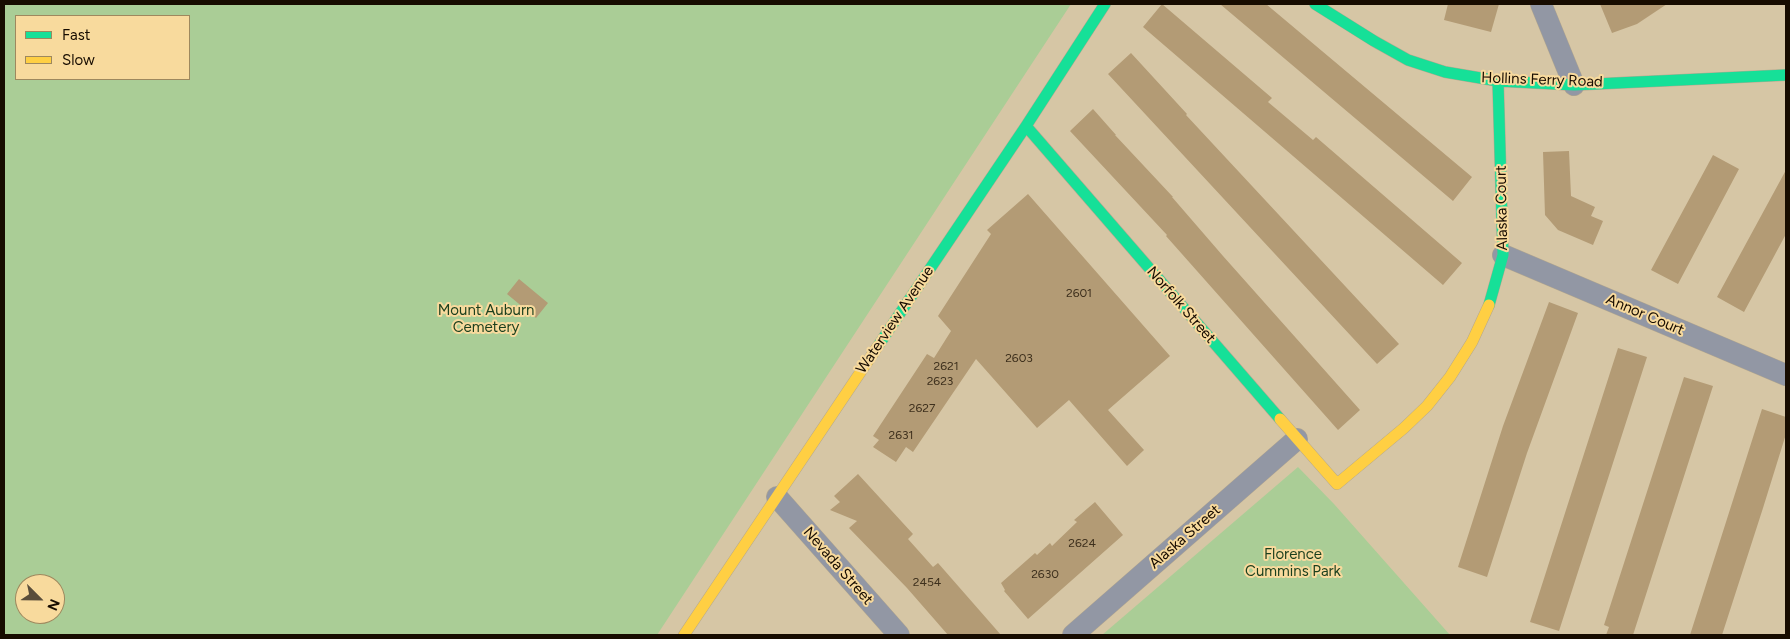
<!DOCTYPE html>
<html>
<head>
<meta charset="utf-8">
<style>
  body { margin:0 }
  #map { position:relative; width:1790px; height:639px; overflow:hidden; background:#d6c6a5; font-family:Figtree,sans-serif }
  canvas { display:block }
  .frame { position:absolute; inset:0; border:5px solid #170c00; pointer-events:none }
  .legend { position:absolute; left:15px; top:15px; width:175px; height:65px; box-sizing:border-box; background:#f8da9d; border:1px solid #9e885e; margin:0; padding:6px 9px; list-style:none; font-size:15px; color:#170c00 }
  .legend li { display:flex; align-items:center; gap:10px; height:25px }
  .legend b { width:25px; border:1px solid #9e885e }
  .north { position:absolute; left:15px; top:574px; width:50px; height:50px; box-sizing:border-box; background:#f8da9d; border:1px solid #9e885e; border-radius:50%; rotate:113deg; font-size:14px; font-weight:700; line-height:20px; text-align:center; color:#170c00 }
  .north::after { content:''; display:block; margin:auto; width:18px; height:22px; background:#5a4d3a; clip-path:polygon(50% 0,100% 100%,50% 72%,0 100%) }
</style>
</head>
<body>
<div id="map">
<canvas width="1790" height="639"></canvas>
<div class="frame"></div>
<ul class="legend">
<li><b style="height:6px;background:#16e098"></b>Fast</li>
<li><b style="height:6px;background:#ffcf43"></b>Slow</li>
</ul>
<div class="north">N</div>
</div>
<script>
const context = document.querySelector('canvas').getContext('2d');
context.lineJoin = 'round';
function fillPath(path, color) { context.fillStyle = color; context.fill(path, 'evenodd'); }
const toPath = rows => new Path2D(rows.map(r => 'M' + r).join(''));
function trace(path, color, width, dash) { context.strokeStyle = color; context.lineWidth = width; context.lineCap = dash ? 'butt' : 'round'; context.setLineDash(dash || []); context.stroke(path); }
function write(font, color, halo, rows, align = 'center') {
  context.font = font + ' Figtree,sans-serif'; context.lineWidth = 4; context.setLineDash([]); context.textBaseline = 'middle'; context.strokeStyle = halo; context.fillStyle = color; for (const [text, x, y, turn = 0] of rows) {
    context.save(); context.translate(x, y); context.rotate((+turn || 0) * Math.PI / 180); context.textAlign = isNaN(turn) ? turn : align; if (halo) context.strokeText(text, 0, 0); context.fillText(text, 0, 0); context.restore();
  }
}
fillPath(toPath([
  [4,4,1071,4,657,635,4,635],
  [16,16,189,16,189,79,16,79],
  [25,584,55,584,55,614,25,614],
  [1298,467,1334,504,1450,635,1102,635]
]), '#aacd96');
fillPath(toPath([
  [1162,4,1272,98,1268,102,1313,140,1316,137,1462,263,1443,285,1143,27],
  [1220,4,1266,4,1472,177,1453,201],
  [1448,4,1499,4,1491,32,1444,20],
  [1600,4,1667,4,1637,24,1612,33],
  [1131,53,1187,114,1186,115,1399,344,1377,364,1108,74],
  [1093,109,1116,135,1115,135,1173,197,1172,197,1223,256,1360,410,1338,430,1166,236,1167,235,1070,131],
  [1569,151,1571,196,1595,207,1591,216,1603,221,1593,245,1558,230,1545,215,1543,152],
  [1713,155,1739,169,1678,284,1651,270],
  [1786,170,1786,234,1744,312,1717,297],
  [1028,194,1170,356,1108,410,1144,450,1127,466,1069,400,1037,428,976,359,913,452,906,447,896,462,873,447,879,440,873,436,927,354,934,358,951,331,938,316,991,234,987,230],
  [519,279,548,303,536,318,507,294],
  [1549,302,1578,313,1527,453,1487,577,1458,567,1503,426],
  [1618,348,1647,357,1559,631,1530,622],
  [1684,377,1713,386,1633,635,1606,635,1609,627,1604,625],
  [1762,409,1786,417,1786,434,1763,508,1722,635,1690,635],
  [858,474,913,534,908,539,933,567,938,563,1001,635,948,635,907,588,849,528,857,521,830,510,840,502,834,496],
  [1095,502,1123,535,1028,619,1004,591,1005,590,1001,583,1035,553,1037,555,1050,543,1052,546,1077,522,1074,520]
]), '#b39b75');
const street = toPath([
  [1541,4,1574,85],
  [1503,255,1786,375],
  [777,497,899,635],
  [1073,635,1297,439]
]);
const fast = toPath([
  [1315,4,1374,41,1408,60,1445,72,1498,81,1574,85,1786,75],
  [1026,126,1280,419],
  [1489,305,1503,255,1498,81],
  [878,346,1026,126,1105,4]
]);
const slow = toPath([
  [1280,419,1337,484,1404,428,1427,406,1450,377,1472,342,1489,305],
  [684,635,878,346]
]);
trace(street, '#b3a78f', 22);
trace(fast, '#b3a78f', 12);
trace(slow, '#b3a78f', 12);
trace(street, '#9297a4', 21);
trace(fast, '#16e098', 11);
trace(slow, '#ffcf43', 11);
write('12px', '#3e301d', null, [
  ["2601",1079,293],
  ["2603",1019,358],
  ["2621",946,366],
  ["2623",940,381],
  ["2627",922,408],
  ["2631",901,435],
  ["2624",1082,543],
  ["2630",1045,574],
  ["2454",927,582]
]);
write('15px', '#170c00', '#f8da9d', [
  ["Hollins Ferry Road",1542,80,2],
  ["Alaska Court",1502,208,-91],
  ["Norfolk Street",1181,305,49],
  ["Annor Court",1645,315,23],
  ["Waterview Avenue",895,320,-56],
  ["Alaska Street",1185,537,-41],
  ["Nevada Street",838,566,49]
]);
write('15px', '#1a3f1d', '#f8da9d', [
  ["Mount Auburn",486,311],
  ["Cemetery",486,328],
  ["Florence",1293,555],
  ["Cummins Park",1293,572]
]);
</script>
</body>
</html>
